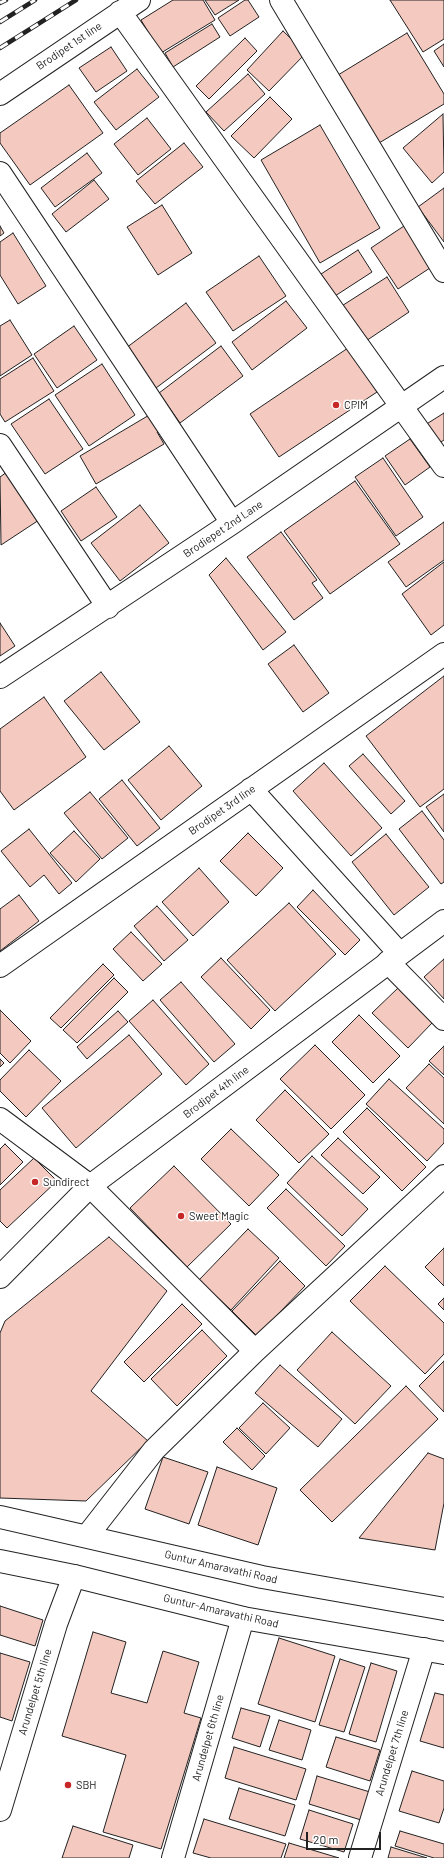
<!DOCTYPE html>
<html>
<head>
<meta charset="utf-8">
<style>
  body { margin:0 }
  #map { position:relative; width:444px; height:1858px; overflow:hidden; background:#fff; font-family:Barlow,sans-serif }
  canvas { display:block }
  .scale { position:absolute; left:306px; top:1832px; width:75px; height:18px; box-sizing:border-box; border:2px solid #222; border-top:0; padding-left:5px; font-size:12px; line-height:14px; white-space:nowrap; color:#222; -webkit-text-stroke:3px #fff; paint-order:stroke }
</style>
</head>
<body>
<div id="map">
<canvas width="444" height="1858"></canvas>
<div class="scale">20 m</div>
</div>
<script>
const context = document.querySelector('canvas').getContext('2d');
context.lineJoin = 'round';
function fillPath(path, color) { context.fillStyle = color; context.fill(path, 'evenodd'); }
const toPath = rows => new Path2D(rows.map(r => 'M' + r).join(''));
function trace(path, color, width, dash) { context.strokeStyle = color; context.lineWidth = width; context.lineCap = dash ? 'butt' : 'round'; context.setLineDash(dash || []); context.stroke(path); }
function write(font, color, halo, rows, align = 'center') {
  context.font = font + ' Barlow,sans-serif'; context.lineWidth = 3; context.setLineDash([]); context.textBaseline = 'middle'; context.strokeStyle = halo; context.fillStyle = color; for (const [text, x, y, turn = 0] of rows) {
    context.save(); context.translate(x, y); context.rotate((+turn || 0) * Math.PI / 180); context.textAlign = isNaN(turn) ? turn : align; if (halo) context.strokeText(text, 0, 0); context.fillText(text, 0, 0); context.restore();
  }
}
const building = toPath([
  [173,0,203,0,215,20,161,53,141,20,173,0],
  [205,0,239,0,215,15,205,0],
  [245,0,248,0,259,17,230,36,218,18,245,0],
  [390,0,444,0,444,39,423,52,390,0],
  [212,24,220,37,173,67,165,53,212,24],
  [283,31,306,53,269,91,247,70,283,31],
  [407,33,444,94,444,104,379,143,338,75,407,33],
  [245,38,257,51,209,99,196,86,245,38],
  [444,44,444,67,434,51,444,44],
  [111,47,127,71,96,92,79,68,111,47],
  [137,69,159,97,116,130,94,102,137,69],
  [248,74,265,94,224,131,206,112,248,74],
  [69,85,103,133,30,185,0,143,0,133,69,85],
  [270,97,292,119,254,158,231,136,270,97],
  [443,114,444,172,432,183,403,148,443,114],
  [147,118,171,149,138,175,114,144,147,118],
  [320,125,380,228,320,263,261,160,320,125],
  [184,143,203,167,155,204,136,181,184,143],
  [87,153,102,173,55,207,41,188,87,153],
  [94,180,109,199,66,232,52,214,94,180],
  [444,188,444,242,418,207,444,188],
  [162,205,192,253,158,275,127,227,162,205],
  [407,224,433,266,398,289,371,248,407,224],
  [0,226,4,233,0,236,0,226],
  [13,233,46,286,18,304,0,275,0,242,13,233],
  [358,250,372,272,335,296,321,274,358,250],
  [259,256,286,296,233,331,206,292,259,256],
  [387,277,409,312,360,345,337,309,387,277],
  [286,301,307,328,252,370,232,342,286,301],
  [186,303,216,343,156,388,126,348,186,303],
  [10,320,32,355,0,376,0,326,10,320],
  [74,326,97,360,57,388,34,354,74,326],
  [221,346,243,376,180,423,159,393,221,346],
  [348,348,377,392,279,457,250,414,348,348],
  [33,358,54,391,5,422,0,414,0,379,33,358],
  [102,364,135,415,89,446,55,395,102,364],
  [49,399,83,449,45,474,11,424,49,399],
  [444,413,444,440,438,444,425,425,444,413],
  [151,414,160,430,157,432,164,444,96,484,80,456,151,414],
  [410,439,430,467,405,485,385,456,410,439],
  [383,458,423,517,396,536,355,477,383,458],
  [7,472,39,520,1,545,0,477,7,472],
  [355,481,400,544,330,594,284,531,355,481],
  [96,487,117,517,81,541,61,511,96,487],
  [140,505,169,543,120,581,91,543,140,505],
  [444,522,444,560,406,587,388,562,444,522],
  [281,532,317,580,312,583,323,598,294,620,247,557,281,532],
  [226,558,286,632,263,650,209,575,226,558],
  [444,562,444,625,431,635,402,594,444,562],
  [0,623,15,646,0,656,0,623],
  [294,645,329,693,303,712,268,664,294,645],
  [101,672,140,722,104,750,64,701,101,672],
  [444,676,444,789,420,807,366,736,444,676],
  [44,697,86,757,14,810,0,791,0,729,44,697],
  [169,746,202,786,161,820,128,780,169,746],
  [363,754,405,801,391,814,349,766,363,754],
  [324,763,382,828,351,856,293,791,324,763],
  [122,780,160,828,137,846,99,799,122,780],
  [90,792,128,838,102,859,64,813,90,792],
  [444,794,444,832,426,807,444,794],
  [422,811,444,840,444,882,441,884,399,829,422,811],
  [29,829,72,883,59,894,44,875,30,887,1,851,29,829],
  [74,831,100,859,76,882,50,853,74,831],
  [248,833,283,868,256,896,220,861,248,833],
  [386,834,429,887,394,915,352,862,386,834],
  [199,868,229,902,193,936,162,902,199,868],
  [313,890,360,940,345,955,297,907,313,890],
  [19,895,39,921,0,951,0,909,19,895],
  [289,903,336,954,275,1011,227,960,289,903],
  [157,906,188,940,164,961,134,926,157,906],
  [131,932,162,964,143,981,113,949,131,932],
  [221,958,270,1010,251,1029,201,977,221,958],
  [444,959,444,999,424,977,444,959],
  [103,964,114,975,61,1028,50,1018,103,964],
  [114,978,128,992,77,1043,63,1030,114,978],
  [181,982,235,1044,214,1062,160,1000,181,982],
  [398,988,432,1023,408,1048,372,1013,398,988],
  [153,1000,209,1064,186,1085,129,1021,153,1000],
  [0,1010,31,1041,10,1063,0,1053,0,1010],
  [118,1011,128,1022,87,1059,77,1047,118,1011],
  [359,1015,400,1056,373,1083,332,1042,359,1015],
  [129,1035,162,1074,76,1148,42,1108,129,1035],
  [315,1045,365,1095,331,1129,280,1079,315,1045],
  [444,1046,444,1075,429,1061,444,1046],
  [29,1050,61,1081,26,1117,0,1091,0,1080,29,1050],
  [0,1059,4,1063,0,1067,0,1059],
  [429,1064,444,1078,444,1124,406,1088,429,1064],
  [389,1079,444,1129,444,1143,427,1161,366,1104,389,1079],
  [285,1090,329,1134,299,1163,256,1120,285,1090],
  [367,1108,426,1167,402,1191,343,1132,367,1108],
  [231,1129,279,1175,249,1206,201,1159,231,1129],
  [338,1138,380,1177,363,1194,321,1155,338,1138],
  [5,1144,23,1162,0,1185,0,1149,5,1144],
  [312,1156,368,1209,342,1236,287,1183,312,1156],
  [34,1158,57,1181,7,1228,0,1221,0,1190,34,1158],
  [174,1166,231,1224,187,1267,130,1208,174,1166],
  [286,1189,345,1246,326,1266,267,1208,286,1189],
  [248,1229,279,1258,231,1310,199,1280,248,1229],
  [109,1237,167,1291,91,1391,148,1441,86,1501,0,1498,0,1333,5,1321,109,1237],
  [444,1248,444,1286,425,1267,444,1248],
  [280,1261,305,1286,257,1336,232,1311,280,1261],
  [385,1266,444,1323,444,1354,425,1374,350,1301,385,1266],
  [444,1298,444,1310,438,1304,444,1298],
  [182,1304,202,1324,144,1382,124,1362,182,1304],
  [202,1330,227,1356,177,1406,151,1379,202,1330],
  [332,1332,391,1386,355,1424,297,1370,332,1332],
  [444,1361,444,1412,419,1386,444,1361],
  [280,1365,342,1419,318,1447,255,1393,280,1365],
  [406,1386,438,1419,332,1522,300,1490,406,1386],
  [263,1403,290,1428,266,1454,239,1428,263,1403],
  [237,1428,265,1456,252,1470,223,1442,237,1428],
  [428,1453,444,1459,444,1503,435,1550,359,1538,428,1453],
  [163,1457,208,1472,189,1524,145,1509,163,1457],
  [217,1467,277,1488,258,1545,198,1525,217,1467],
  [0,1606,43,1620,35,1646,0,1635,0,1606],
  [93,1632,126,1642,111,1693,147,1703,163,1651,199,1662,184,1713,201,1718,161,1849,103,1832,126,1755,62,1736,93,1632],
  [279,1638,335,1656,315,1722,258,1704,279,1638],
  [0,1653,30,1662,12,1721,0,1717,0,1653],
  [340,1659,365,1667,344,1732,319,1725,340,1659],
  [371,1663,397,1671,376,1742,349,1734,371,1663],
  [435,1693,444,1695,444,1748,420,1741,435,1693],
  [241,1708,270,1716,260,1747,232,1738,241,1708],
  [279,1720,311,1730,302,1760,269,1750,279,1720],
  [336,1737,380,1750,370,1781,326,1767,336,1737],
  [234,1747,306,1769,296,1800,225,1778,234,1747],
  [412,1771,444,1781,444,1808,439,1823,399,1811,412,1771],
  [317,1776,370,1792,361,1820,309,1804,317,1776],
  [239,1788,295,1805,285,1836,229,1819,239,1788],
  [309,1810,353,1824,344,1852,300,1839,309,1810],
  [204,1819,286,1844,281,1858,211,1858,193,1853,204,1819],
  [73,1826,133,1845,129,1858,62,1858,73,1826],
  [400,1831,444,1844,444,1858,434,1858,395,1846,400,1831],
  [289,1843,339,1858,284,1858,289,1843],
  [391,1847,427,1858,388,1858,391,1847]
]);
fillPath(building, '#f3c9c0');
trace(building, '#222', 1);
const minor = toPath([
  [281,0,444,271],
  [120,12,444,466],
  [0,94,139,0],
  [0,173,232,523],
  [0,445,108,607],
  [0,677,232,523,444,377],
  [251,789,399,953],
  [388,962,444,1019],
  [0,966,444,654],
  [0,1119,90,1186,255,1351],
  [87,1536,154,1450,255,1351,444,1176],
  [0,1810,56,1624,74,1576],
  [173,1858,243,1618],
  [360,1858,424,1649]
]);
const tertiary = toPath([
  [0,1277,90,1186,444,921]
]);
const primary = toPath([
  [0,1517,262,1577,444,1609],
  [0,1561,74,1576,243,1618,444,1653]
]);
trace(minor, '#222', 24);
trace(tertiary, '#222', 24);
trace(primary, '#222', 24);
trace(minor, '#fff', 22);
trace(tertiary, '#fff', 22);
trace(primary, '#fff', 22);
const rail = toPath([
  [0,3,6,0],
  [0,22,35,0],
  [0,48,76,0]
]);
trace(rail, '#222', 4.5);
trace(rail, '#fff', 3, [9]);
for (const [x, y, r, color] of [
  [336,405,4,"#c62828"],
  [35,1182,4,"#c62828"],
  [181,1216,4,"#c62828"],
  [68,1785,4,"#c62828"]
]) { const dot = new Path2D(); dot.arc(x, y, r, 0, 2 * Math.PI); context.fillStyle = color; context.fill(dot); trace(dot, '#fff', 1.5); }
write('11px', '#222', '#fff', [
  ["Brodipet 1st line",69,46,-34],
  ["Brodiepet 2nd Lane",223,529,-34],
  ["Brodipet 3rd line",222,810,-35],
  ["Brodipet 4th line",216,1092,-37],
  ["Guntur Amaravathi Road",221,1567,13],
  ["Guntur-Amaravathi Road",221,1611,13],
  ["Arundelpet 5th line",35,1692,-73],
  ["Arundelpet 6th line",208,1738,-74],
  ["Arundelpet 7th line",392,1753,-73]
]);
write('11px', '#222', '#fff', [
  ["CPIM",344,405],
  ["Sundirect",43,1182],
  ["Sweet Magic",189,1216],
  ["SBH",76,1785]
], 'left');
</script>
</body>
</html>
